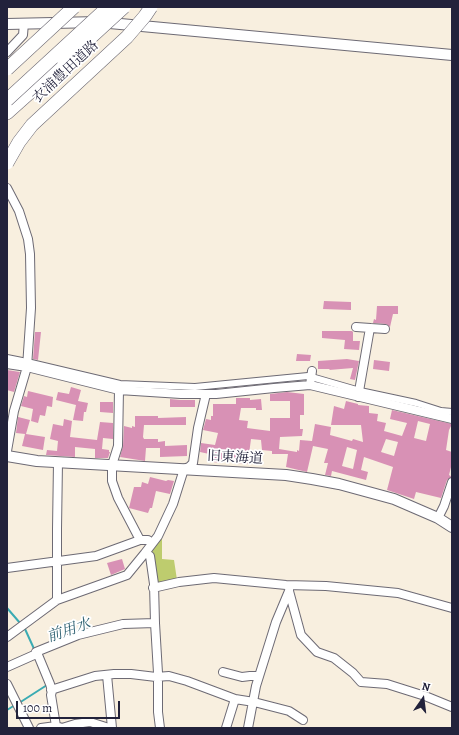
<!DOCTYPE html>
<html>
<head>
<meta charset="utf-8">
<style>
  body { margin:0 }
  #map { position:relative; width:459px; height:735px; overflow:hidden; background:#f8efdf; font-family:Alegreya,serif }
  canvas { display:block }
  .frame { position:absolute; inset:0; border:8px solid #22223b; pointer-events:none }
  .north { position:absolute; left:403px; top:679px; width:40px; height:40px; -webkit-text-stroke:3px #fff; paint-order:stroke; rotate:14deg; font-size:11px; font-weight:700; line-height:16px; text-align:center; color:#22223b }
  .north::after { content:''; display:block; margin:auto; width:14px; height:18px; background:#22223b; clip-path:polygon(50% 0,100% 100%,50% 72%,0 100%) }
  .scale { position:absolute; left:16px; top:701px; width:104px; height:18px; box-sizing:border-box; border:2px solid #22223b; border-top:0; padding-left:5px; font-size:12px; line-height:14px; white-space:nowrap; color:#22223b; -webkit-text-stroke:3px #fff; paint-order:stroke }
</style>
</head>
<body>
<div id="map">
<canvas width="459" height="735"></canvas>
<div class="frame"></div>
<div class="north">N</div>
<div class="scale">100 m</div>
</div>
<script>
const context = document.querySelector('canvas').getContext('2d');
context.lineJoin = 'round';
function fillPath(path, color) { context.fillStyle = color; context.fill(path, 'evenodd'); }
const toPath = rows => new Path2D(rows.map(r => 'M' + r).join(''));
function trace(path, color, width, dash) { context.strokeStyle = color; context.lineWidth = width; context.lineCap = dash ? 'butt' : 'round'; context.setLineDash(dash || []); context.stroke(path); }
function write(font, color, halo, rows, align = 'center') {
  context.font = font + ' Alegreya,"Noto Serif JP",serif'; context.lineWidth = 3.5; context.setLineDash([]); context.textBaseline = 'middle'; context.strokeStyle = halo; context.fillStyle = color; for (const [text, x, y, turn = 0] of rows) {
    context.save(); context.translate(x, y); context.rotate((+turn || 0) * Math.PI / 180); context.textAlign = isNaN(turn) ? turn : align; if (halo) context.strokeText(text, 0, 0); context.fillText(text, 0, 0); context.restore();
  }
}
fillPath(toPath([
  [160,538,162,539,162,559,174,560,177,580,158,583,152,552,153,548]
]), '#becc6e');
trace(toPath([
  [7,608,20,623],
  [25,629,35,651],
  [19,703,47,685],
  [7,710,15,705]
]), '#3aabb3', 2);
fillPath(toPath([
  [324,301,351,302,351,310,323,309],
  [377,306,398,306,398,314,393,314,390,327,386,324,373,323,374,319,376,320],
  [322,331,352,331,353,332,353,341,360,341,359,350,344,349,345,340,322,338],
  [35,332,41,332,38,360,33,359],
  [297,354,311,355,310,361,296,361],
  [347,359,359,361,355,380,350,379,353,368,329,370,330,369,318,369,318,361],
  [374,360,390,362,389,371,373,369],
  [7,370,20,372,14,392,7,390],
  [71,387,81,390,78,401,88,403,86,412,84,412,83,421,73,420,76,405,56,400,58,392,69,394],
  [28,391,53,397,52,407,47,406,45,416,40,415,38,423,31,421,33,409,21,406,24,396,27,397],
  [287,392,304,394,304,415,300,415,300,429,303,429,302,436,280,437,279,449,297,452,297,450,299,451,300,440,312,441,315,424,331,427,330,435,352,441,353,439,363,442,361,425,331,425,334,406,344,409,346,401,358,404,358,405,369,406,369,413,378,414,377,421,386,423,384,431,402,436,407,423,390,419,392,410,452,424,449,430,446,450,452,452,452,463,449,475,452,477,447,480,441,498,416,492,414,499,387,490,393,467,364,457,361,470,368,472,366,480,332,471,331,476,325,475,328,463,324,463,328,449,313,446,307,472,286,467,288,454,272,454,272,451,262,450,261,440,251,439,249,454,243,454,243,457,260,461,260,464,233,463,234,457,223,456,222,463,213,462,214,455,200,452,201,443,215,445,218,433,203,430,206,419,211,420,211,416,213,416,213,404,236,404,236,398,250,398,250,400,261,399,262,410,256,410,256,408,241,408,239,420,248,421,247,428,270,431,270,418,290,418,290,401,270,401,270,394],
  [418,421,430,424,426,441,414,438],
  [386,439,398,442,394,456,381,452],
  [347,447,357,450,353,469,342,466],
  [170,399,180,400,195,400,195,407,170,407],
  [100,402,113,402,113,413,100,412],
  [135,416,158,416,158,418,186,417,186,425,144,425,143,437,144,439,158,439,158,442,165,441,165,446,187,445,187,456,160,457,160,448,146,448,145,461,120,457,123,446,124,426,132,428,132,426,135,427],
  [18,417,30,420,26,434,45,437,43,450,22,446,25,434,16,433],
  [64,419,72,421,70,437,97,440,100,422,113,423,113,439,103,438,102,449,109,450,109,452,110,452,108,458,95,458,95,449,75,447,75,457,46,455,47,450,57,451,58,441,50,439,53,424,63,426],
  [150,477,166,481,168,480,174,481,170,494,156,491,152,508,150,508,148,513,129,508,134,487,141,487,142,482,148,484],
  [122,559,125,569,111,575,107,563]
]), '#d891b5');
const pedestrian = toPath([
  [7,358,27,362,120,384,195,387,308,376,360,391,416,403,441,411,452,412]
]);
const minor = toPath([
  [7,52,23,35,24,23],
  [7,188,19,211,28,239,30,254,31,308,27,367,14,411,7,451],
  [356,327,385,329],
  [7,364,27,367,119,390,181,394,216,394,274,388,310,385,452,419],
  [310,385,312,371],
  [119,390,118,446,112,465,112,481,118,498,140,540],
  [358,397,370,328],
  [438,518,444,506,452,482],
  [7,568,96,556,140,540,148,540,152,543],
  [153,588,179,582,214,578,286,585,326,586,398,593,452,608],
  [289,591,301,635,317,652,334,658,353,673,361,682,387,684,425,696,452,707],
  [57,600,57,529,58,462],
  [7,637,57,600,127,575,145,553],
  [36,652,78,635,123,624,155,623],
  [38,655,50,684,52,691,51,695,56,726],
  [7,667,34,655],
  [223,672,242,677,250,676,259,676],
  [107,675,112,728],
  [7,684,29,728],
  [51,690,95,676,114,674,131,674,156,677,169,676,187,681,235,699,254,702,289,711,303,720],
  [41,728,56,726,62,728,75,724,90,722,109,728],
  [160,728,158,712,158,673,155,623,154,584,150,556,145,553,158,536,173,504,184,469,189,467,193,463,198,428,206,394],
  [226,728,235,699],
  [248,728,256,686,276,622,289,591]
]);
const tertiary = toPath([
  [7,24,99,22,452,55],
  [7,456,37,461,286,475,312,479,339,484,394,499,438,518,452,527]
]);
const trunk = toPath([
  [7,113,64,62]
]);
trace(pedestrian, '#6d6a74', 8);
trace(minor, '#6d6a74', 10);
trace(tertiary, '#6d6a74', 12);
trace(trunk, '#6d6a74', 14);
trace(pedestrian, '#fff', 6);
trace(minor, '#fff', 8);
trace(tertiary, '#fff', 10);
trace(trunk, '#fff', 13);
const trunkBridge = toPath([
  [64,62,124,7],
  [7,69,74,7],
  [7,100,108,7],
  [7,163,19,142,32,125,127,37,145,16,151,7]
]);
trace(trunkBridge, '#6d6a74', 14, []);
trace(trunkBridge, '#fff', 13);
write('14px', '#22223b', '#fff', [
  ["衣浦豊田道路",66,72,-43],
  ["旧東海道",235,458,3]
]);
write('italic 15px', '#2d6071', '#fff', [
  ["前用水",69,631,-19]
]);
</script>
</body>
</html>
